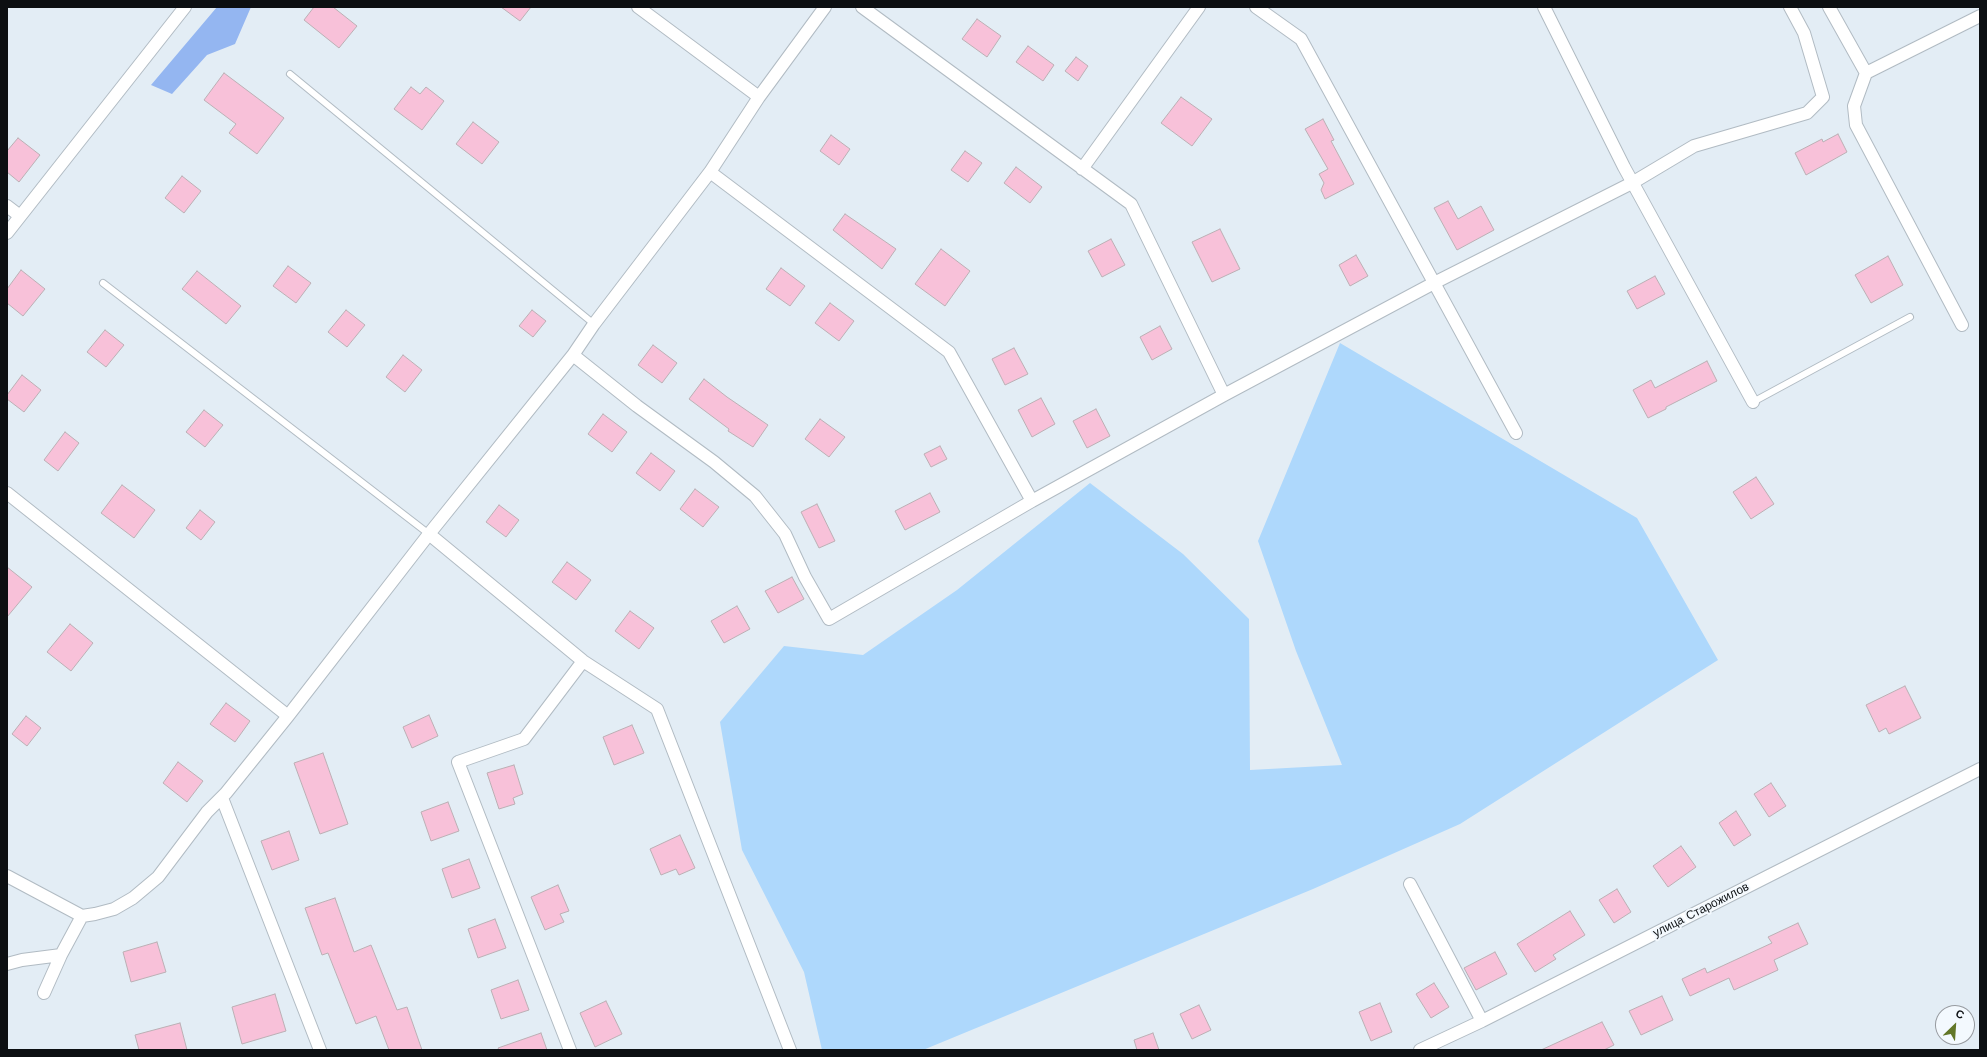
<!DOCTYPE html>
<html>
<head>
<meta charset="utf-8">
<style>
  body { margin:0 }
  #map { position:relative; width:1987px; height:1057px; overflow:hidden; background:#e3edf5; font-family:"Work Sans",sans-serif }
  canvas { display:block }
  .frame { position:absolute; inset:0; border:8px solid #0c0f12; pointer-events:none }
  .north { position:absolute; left:1935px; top:1005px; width:40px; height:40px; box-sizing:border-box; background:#f3f9fe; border:1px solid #979ba0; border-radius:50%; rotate:25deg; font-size:11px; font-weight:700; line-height:16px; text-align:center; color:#0c0f12 }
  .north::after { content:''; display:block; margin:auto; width:14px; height:18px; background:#627728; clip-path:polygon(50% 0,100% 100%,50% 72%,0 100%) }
</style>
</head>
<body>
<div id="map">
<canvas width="1987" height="1057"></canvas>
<div class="frame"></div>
<div class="north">С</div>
</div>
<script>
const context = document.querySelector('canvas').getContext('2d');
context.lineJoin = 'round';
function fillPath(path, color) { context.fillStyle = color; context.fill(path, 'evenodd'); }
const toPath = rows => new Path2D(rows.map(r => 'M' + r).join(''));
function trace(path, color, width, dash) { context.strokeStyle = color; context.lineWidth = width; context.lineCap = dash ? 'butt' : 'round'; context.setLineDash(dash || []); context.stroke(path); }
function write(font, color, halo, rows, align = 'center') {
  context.font = font + ' "Work Sans",sans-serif'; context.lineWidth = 4; context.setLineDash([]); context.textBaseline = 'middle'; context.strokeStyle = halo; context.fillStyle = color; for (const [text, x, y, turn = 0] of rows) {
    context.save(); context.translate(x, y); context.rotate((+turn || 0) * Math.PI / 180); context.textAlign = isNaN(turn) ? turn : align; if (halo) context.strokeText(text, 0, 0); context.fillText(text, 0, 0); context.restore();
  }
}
fillPath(toPath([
  [1340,343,1637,518,1718,660,1460,824,1313,889,923,1050,822,1050,804,972,742,850,720,722,784,646,863,655,957,590,1090,483,1183,554,1249,619,1250,770,1342,765,1296,651,1258,541]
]), '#aed8fc');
fillPath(toPath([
  [217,7,251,7,235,44,207,55,172,94,151,85]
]), '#94b6f1');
const building = toPath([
  [314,7,333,7,357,26,339,48,304,20,314,7],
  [501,7,531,7,520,21,501,7],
  [977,19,1001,36,987,57,962,39,977,19],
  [1028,46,1054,65,1043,81,1016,62,1028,46],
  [1076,57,1088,66,1078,81,1065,71,1076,57],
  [224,73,284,118,257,154,229,133,236,124,204,100,224,73],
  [411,87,420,94,426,87,444,101,422,130,394,109,411,87],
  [1181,97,1212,119,1192,146,1161,123,1181,97],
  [1323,119,1334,140,1331,141,1354,184,1325,199,1321,190,1324,183,1319,174,1328,169,1305,129,1323,119],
  [473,122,499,142,482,164,456,144,473,122],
  [1838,134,1847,152,1806,175,1795,153,1822,139,1823,142,1838,134],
  [831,135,850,149,839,165,820,151,831,135],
  [18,138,40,155,19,182,7,172,7,151,18,138],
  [965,151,982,163,968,182,951,170,965,151],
  [1016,167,1042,187,1030,203,1004,183,1016,167],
  [182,176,201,191,184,213,165,198,182,176],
  [1448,201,1458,219,1481,206,1494,230,1457,250,1434,208,1448,201],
  [845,214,896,249,882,269,833,230,845,214],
  [1220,229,1240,269,1212,282,1192,242,1220,229],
  [1111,239,1125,265,1102,277,1088,251,1111,239],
  [941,249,970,271,945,306,915,284,941,249],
  [1356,255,1368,276,1350,286,1339,265,1356,255],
  [1888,256,1903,285,1871,303,1855,275,1888,256],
  [288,266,311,283,296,303,273,286,288,266],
  [781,268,805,286,790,306,766,289,781,268],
  [21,270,45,289,23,316,7,303,7,289,21,270],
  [197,271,241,306,226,324,182,289,197,271],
  [1655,276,1665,294,1637,309,1627,291,1655,276],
  [830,303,854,321,839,341,815,323,830,303],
  [346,310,365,325,347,347,328,332,346,310],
  [532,310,546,321,533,337,519,326,532,310],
  [1160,326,1172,349,1152,360,1140,337,1160,326],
  [105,330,124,345,106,367,87,352,105,330],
  [653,345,677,363,662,383,638,365,653,345],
  [1014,348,1028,374,1005,385,992,359,1014,348],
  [403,355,422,370,405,392,386,377,403,355],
  [1707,361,1717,381,1666,407,1666,409,1648,418,1633,390,1651,380,1655,388,1707,361],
  [22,375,41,390,24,412,7,399,7,395,22,375],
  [704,379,727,397,768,425,753,447,728,431,729,429,689,399,704,379],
  [1041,398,1055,424,1032,437,1018,410,1041,398],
  [1096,409,1110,436,1087,448,1073,421,1096,409],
  [204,410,223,425,205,447,186,432,204,410],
  [603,414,627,432,612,452,588,434,603,414],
  [820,419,845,437,829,457,805,439,820,419],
  [65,432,79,443,58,471,44,460,65,432],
  [940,446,947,459,931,467,924,454,940,446],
  [651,453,675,471,660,491,636,473,651,453],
  [1756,477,1774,504,1751,519,1733,492,1756,477],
  [122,485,155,510,134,538,101,513,122,485],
  [695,489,719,507,703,527,680,509,695,489],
  [930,493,940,512,905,530,895,511,930,493],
  [817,504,835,541,819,548,801,512,817,504],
  [499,505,519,520,506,537,486,522,499,505],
  [200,510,215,522,201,540,186,528,200,510],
  [567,562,591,580,576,600,552,582,567,562],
  [7,567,32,587,7,617,7,567],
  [792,577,804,599,778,613,765,591,792,577],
  [737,606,750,629,724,643,711,621,737,606],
  [630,611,654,628,639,649,615,631,630,611],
  [70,624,93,643,71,671,47,652,70,624],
  [1905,686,1921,718,1889,734,1886,728,1879,732,1866,705,1905,686],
  [226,703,250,721,235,742,210,724,226,703],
  [429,715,438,736,412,748,403,727,429,715],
  [26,716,41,728,27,746,12,734,26,716],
  [632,725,644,753,614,765,603,737,632,725],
  [323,753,348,824,320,834,294,763,323,753],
  [178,762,203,781,187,802,163,783,178,762],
  [514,765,523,794,513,798,515,804,499,809,487,773,514,765],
  [1771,783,1786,806,1769,817,1754,794,1771,783],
  [448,802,459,831,431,841,421,812,448,802],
  [1736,811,1751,835,1734,846,1719,823,1736,811],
  [289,831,299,860,272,870,261,841,289,831],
  [680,835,695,868,679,875,676,869,661,875,650,849,680,835],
  [1681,846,1696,867,1668,887,1653,866,1681,846],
  [469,859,480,888,452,898,442,869,469,859],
  [558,885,569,911,560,914,564,922,545,930,531,897,558,885],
  [1617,889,1631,912,1614,923,1599,900,1617,889],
  [335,898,354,952,371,945,397,1010,407,1007,422,1050,389,1050,376,1016,356,1024,328,953,322,955,305,908,335,898],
  [1570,911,1585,935,1553,955,1556,959,1535,972,1517,944,1570,911],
  [495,919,506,948,478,958,468,929,495,919],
  [1798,923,1808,944,1774,960,1778,970,1734,990,1729,978,1690,996,1682,979,1705,968,1707,973,1772,943,1768,937,1798,923],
  [157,942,166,972,131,982,123,952,157,942],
  [1495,952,1507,974,1476,990,1464,968,1495,952],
  [518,980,529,1010,501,1019,491,990,518,980],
  [1434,983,1449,1007,1431,1018,1416,994,1434,983],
  [275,994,286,1031,242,1044,232,1007,275,994],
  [1662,996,1673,1020,1641,1035,1629,1011,1662,996],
  [606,1001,622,1034,595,1047,580,1013,606,1001],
  [1380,1003,1392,1032,1371,1041,1359,1012,1380,1003],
  [1199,1005,1211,1030,1192,1039,1180,1014,1199,1005],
  [1602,1022,1614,1045,1604,1050,1541,1050,1602,1022],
  [180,1023,187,1050,139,1050,135,1035,180,1023],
  [541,1033,547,1050,499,1050,498,1048,541,1033],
  [1153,1033,1159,1050,1137,1050,1134,1040,1153,1033]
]);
fillPath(building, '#f8c1d9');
trace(building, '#bbafb4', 1);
const service = toPath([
  [290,74,594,324],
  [103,283,429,534],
  [1753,402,1910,317]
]);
const minor = toPath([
  [638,7,759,97],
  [862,7,1131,204,1224,395],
  [1256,7,1301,39,1516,433],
  [1544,7,1624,167,1753,402],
  [1829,7,1866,73,1854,106,1856,125,1962,325],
  [1866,73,1980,16],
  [1082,169,1199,7],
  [710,172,949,352,1032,501],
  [7,206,20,216],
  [7,233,185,7],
  [573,355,637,406,714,462,755,496,785,534,805,577,829,619,1032,501,1224,395,1434,283,1632,183,1694,146,1807,113,1823,97,1804,33,1790,7],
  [7,493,288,716],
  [429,534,583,661,657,709,790,1050],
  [222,798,320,1050],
  [7,876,82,916,95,914,114,909,133,898,158,877,207,812,226,793,288,716,429,534,573,355,594,324,710,172,759,97,825,7],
  [1410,884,1482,1021],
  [7,964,22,960,61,955],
  [44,993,61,955,82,916],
  [570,1050,458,762,524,739,583,661],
  [1420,1050,1482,1021,1980,769]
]);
trace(service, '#b1bbc3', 8);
trace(minor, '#b1bbc3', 14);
trace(service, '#fff', 6);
trace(minor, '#fff', 12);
write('12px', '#0c0f12', '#f3f9fe', [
  ["улица Старожилов",1701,910,-27]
]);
</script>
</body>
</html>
